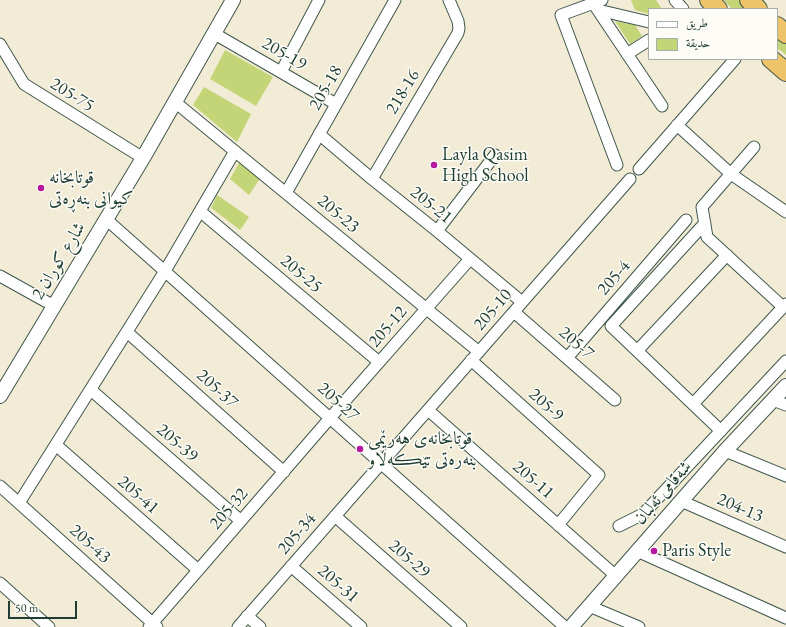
<!DOCTYPE html>
<html>
<head>
<meta charset="utf-8">
<style>
  body { margin:0 }
  #map { position:relative; width:786px; height:627px; overflow:hidden; background:#f2ecd6; font-family:"EB Garamond",Amiri,serif }
  canvas { display:block }
  .legend { position:absolute; left:648px; top:8px; width:130px; height:52px; box-sizing:border-box; background:#fdfcf7; border:1px solid #a4b0a9; margin:0; padding:5px 7px; list-style:none; font-size:12px; color:#1f3d34 }
  .legend li { display:flex; align-items:center; gap:8px; height:20px }
  .legend b { width:20px; border:1px solid #a4b0a9 }
  .scale { position:absolute; left:8px; top:601px; width:69px; height:18px; box-sizing:border-box; border:2px solid #1f3d34; border-top:0; padding-left:5px; font-size:12px; line-height:14px; white-space:nowrap; color:#1f3d34; -webkit-text-stroke:3px #fdfcf7; paint-order:stroke }
</style>
</head>
<body>
<div id="map">
<canvas width="786" height="627"></canvas>
<ul class="legend">
<li><b style="height:5px;background:#fff"></b>طريق</li>
<li><b style="height:11px;background:#c3d577"></b>حديقة</li>
</ul>
<div class="scale">50 m</div>
</div>
<script>
const context = document.querySelector('canvas').getContext('2d');
context.lineJoin = 'round';
function fillPath(path, color) { context.fillStyle = color; context.fill(path, 'evenodd'); }
const toPath = rows => new Path2D(rows.map(r => 'M' + r).join(''));
function trace(path, color, width, dash) { context.strokeStyle = color; context.lineWidth = width; context.lineCap = dash ? 'butt' : 'round'; context.setLineDash(dash || []); context.stroke(path); }
function write(font, color, halo, rows, align = 'center') {
  context.font = font + ' "EB Garamond",Amiri,serif'; context.lineWidth = 3; context.setLineDash([]); context.textBaseline = 'middle'; context.strokeStyle = halo; context.fillStyle = color; for (const [text, x, y, turn = 0] of rows) {
    context.save(); context.translate(x, y); context.rotate((+turn || 0) * Math.PI / 180); context.textAlign = isNaN(turn) ? turn : align; if (halo) context.strokeText(text, 0, 0); context.fillText(text, 0, 0); context.restore();
  }
}
fillPath(toPath([
  [631,0,656,0,662,9,649,9,649,14,635,10],
  [724,0,741,0,751,9,732,9],
  [615,21,635,25,642,36,630,44],
  [777,31,786,39,786,55,777,48],
  [225,50,273,77,256,106,210,79],
  [204,87,251,114,237,142,193,105],
  [240,161,261,177,249,195,230,179],
  [217,195,249,217,240,230,211,208]
]), '#c3d577');
const minor = toPath([
  [602,0,561,15,617,165],
  [675,0,683,9],
  [593,3,662,106],
  [598,10,649,22],
  [215,34,336,104],
  [0,44,24,84,143,158],
  [627,54,649,40],
  [281,72,319,0],
  [175,102,479,352],
  [677,125,731,174,786,212],
  [319,134,372,179,437,231,522,302],
  [754,147,702,207,707,237,783,307],
  [639,169,735,59],
  [372,179,458,33,459,28,458,21,449,0],
  [286,193,395,0],
  [201,212,379,362],
  [106,219,565,627],
  [705,223,611,326,721,431],
  [437,231,495,155],
  [0,276,54,306],
  [514,312,615,400],
  [127,332,284,472],
  [637,351,727,255],
  [567,358,686,220],
  [471,360,599,475,558,525],
  [91,390,241,521],
  [773,400,786,405],
  [693,404,786,304],
  [428,410,616,576],
  [56,445,198,570],
  [725,451,786,476],
  [0,486,157,627],
  [681,501,786,547],
  [19,503,165,271,235,151],
  [335,516,461,627],
  [619,526,643,514,786,361],
  [637,551,786,618],
  [291,566,361,627],
  [0,583,49,627],
  [589,606,639,627],
  [247,616,260,627],
  [149,627,330,418,470,259],
  [238,627,630,179]
]);
const tertiary = toPath([
  [0,396,143,158,233,0],
  [571,627,725,451,786,386]
]);
const trunk = toPath([
  [709,0,718,9],
  [749,0,758,9],
  [777,26,786,34],
  [771,59,786,72]
]);
trace(minor, '#3f574c', 13);
trace(tertiary, '#3f574c', 16);
trace(trunk, '#3f574c', 20);
trace(minor, '#fff', 11);
trace(tertiary, '#fff', 14);
trace(trunk, '#efc469', 18);
for (const [x, y, r, color] of [
  [434,165,4,"#b5179e"],
  [41,188,4,"#b5179e"],
  [360,449,4,"#b5179e"],
  [654,551,4,"#b5179e"]
]) { const dot = new Path2D(); dot.arc(x, y, r, 0, 2 * Math.PI); context.fillStyle = color; context.fill(dot); trace(dot, '#fdfcf7', 1.5); }
write('18px', '#1f3d34', '#fdfcf7', [
  ["205-19",284,54,30],
  ["205-18",326,88,-60],
  ["218-16",403,92,-59],
  ["205-75",72,95,32],
  ["205-21",431,205,39],
  ["205-23",338,214,40],
  ["شارع كوران 2",59,261,-59],
  ["205-25",301,274,40],
  ["205-4",614,278,-49],
  ["205-10",493,310,-49],
  ["205-12",388,327,-49],
  ["205-7",576,343,41],
  ["205-37",217,389,42],
  ["205-27",338,402,42],
  ["205-9",546,405,42],
  ["205-39",177,443,41],
  ["205-11",533,480,41],
  ["شەقامی ئەلبان",663,493,-49],
  ["205-41",138,495,41],
  ["204-13",740,508,23],
  ["205-32",229,509,-49],
  ["205-34",297,534,-49],
  ["205-43",90,544,42],
  ["205-29",409,559,41],
  ["205-31",338,584,41]
]);
write('18px', '#1f3d34', '#fdfcf7', [
  ["Layla Qasim",442,155],
  ["High School",442,176],
  ["قوتابخانە",49,178],
  ["کیوانی بنەڕەتی",49,199],
  ["قوتابخانەی هەرێمی",368,439],
  ["بنەرەتی تێڪەڵاو",368,460],
  ["Paris Style",662,551]
], 'left');
</script>
</body>
</html>
